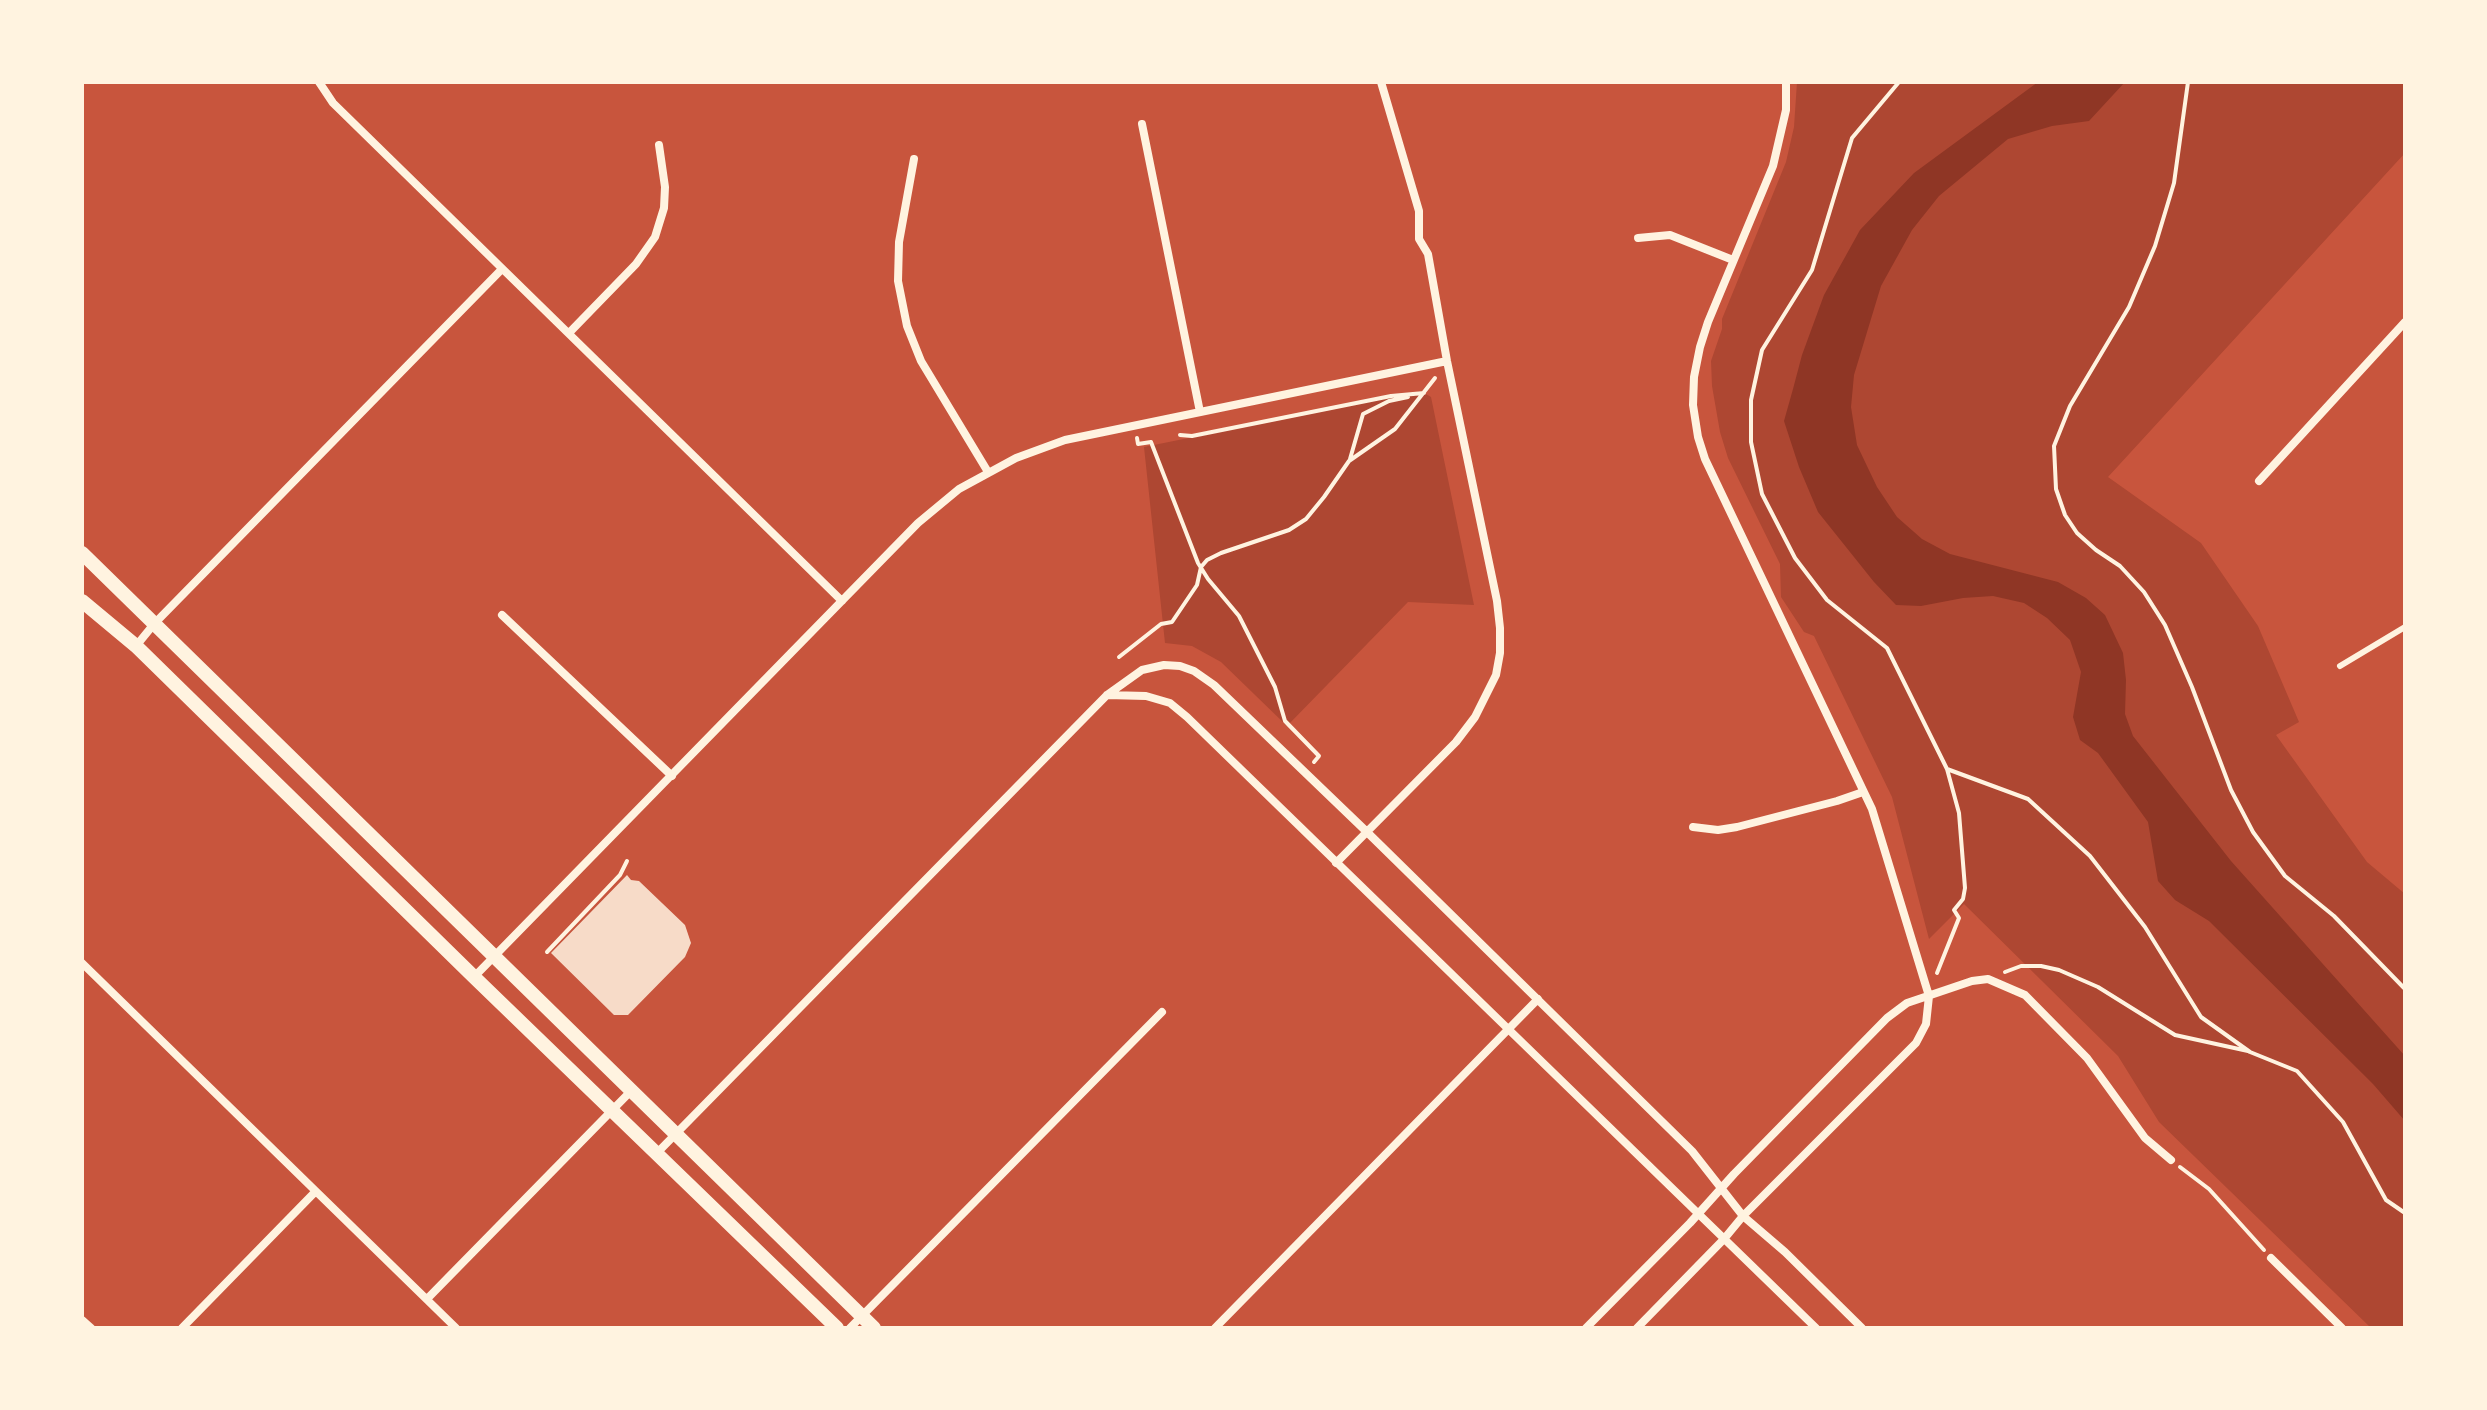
<!DOCTYPE html>
<html>
<head>
<meta charset="utf-8">
<style>
  body { margin:0 }
  #map { position:relative; width:2487px; height:1410px; overflow:hidden; background:#c8553d; font-family:"PT Sans",sans-serif }
  canvas { display:block }
  .frame { position:absolute; inset:0; border:84px solid #fff3e0; pointer-events:none }
</style>
</head>
<body>
<div id="map">
<canvas width="2487" height="1410"></canvas>
<div class="frame"></div>
</div>
<script>
const context = document.querySelector('canvas').getContext('2d');
context.lineJoin = 'round';
function fillPath(path, color) { context.fillStyle = color; context.fill(path, 'evenodd'); }
const toPath = rows => new Path2D(rows.map(r => 'M' + r).join(''));
function trace(path, color, width, dash) { context.strokeStyle = color; context.lineWidth = width; context.lineCap = dash ? 'butt' : 'round'; context.setLineDash(dash || []); context.stroke(path); }
fillPath(toPath([
  [1797,82,2405,82,2405,153,2108,477,2201,543,2258,626,2299,722,2276,735,2367,862,2405,894,2405,1328,2371,1328,2159,1122,2118,1056,1964,904,1929,939,1892,797,1814,636,1804,632,1781,597,1780,564,1728,458,1720,432,1712,386,1711,361,1722,329,1722,319,1786,162,1794,127],
  [1421,391,1431,397,1474,605,1408,602,1287,726,1221,662,1192,646,1165,643,1144,447]
]), '#ae4732');
fillPath(toPath([
  [2038,82,2125,82,2089,121,2052,126,2008,139,1939,196,1912,230,1881,286,1854,375,1851,407,1857,445,1877,487,1897,517,1922,539,1950,554,2058,582,2086,598,2105,615,2123,653,2126,680,2125,714,2133,736,2231,861,2405,1056,2405,1121,2373,1084,2209,921,2175,900,2158,881,2148,822,2098,753,2080,740,2073,717,2081,672,2070,640,2047,618,2024,603,1993,596,1963,598,1921,606,1896,605,1874,582,1818,512,1799,467,1784,421,1793,389,1802,355,1824,295,1860,230,1914,173]
]), '#8f3625');
fillPath(toPath([
  [627,875,631,880,639,881,685,925,691,943,685,957,628,1015,614,1015,551,953]
]), '#f7dbc8');
trace(toPath([
  [1899,82,1852,138,1812,270,1762,350,1751,400,1751,442,1762,494,1795,558,1827,600,1887,648,1947,769,2028,799,2090,856,2145,927,2201,1017,2250,1052,2297,1071,2343,1122,2386,1200,2405,1213],
  [2188,82,2174,183,2155,246,2129,307,2070,406,2054,446,2056,489,2065,515,2077,533,2096,550,2120,566,2144,592,2165,625,2192,687,2231,790,2253,832,2285,876,2334,916,2405,989],
  [1180,435,1192,436,1391,396,1424,393],
  [1137,438,1138,444,1151,442,1198,563,1208,579,1239,616,1275,687,1285,721,1319,756,1314,762],
  [1350,459,1363,414,1389,401,1408,397],
  [1119,657,1161,624,1172,622,1197,585,1201,567,1207,560,1221,553,1289,530,1306,519,1324,497,1349,461,1395,429,1435,378],
  [547,952,620,875,627,861],
  [2005,972,2021,966,2041,966,2059,970,2098,987,2175,1035,2248,1051],
  [1937,973,1959,918,1954,910,1963,899,1965,888,1959,813,1947,769],
  [2180,1167,2209,1189,2264,1250]
]), '#fff3e0', 4);
trace(toPath([
  [2340,666,2405,627]
]), '#fff3e0', 6);
trace(toPath([
  [319,82,333,103,842,601],
  [1142,124,1200,412],
  [914,159,899,242,898,281,907,326,921,361,988,472],
  [1638,238,1670,235,1733,260],
  [569,333,636,264,655,237,664,208,665,187,659,145],
  [2259,481,2405,322],
  [502,615,672,776],
  [136,646,154,624,502,269],
  [1107,695,1146,696,1170,703,1187,717,1816,1328],
  [1693,827,1718,830,1737,827,1837,801,1863,792],
  [1336,863,1456,742,1475,717,1496,675,1500,653,1500,628,1497,601,1447,361,1428,254,1419,239,1419,211,1381,82],
  [82,963,456,1328],
  [474,977,918,523,959,489,1016,458,1065,440,1447,361],
  [656,1154,1107,695,1142,670,1164,665,1180,666,1194,671,1214,685,1368,833,1692,1151,1743,1216,1785,1252,1862,1328],
  [2271,1258,2342,1328],
  [427,1299,631,1091],
  [82,1320,91,1328],
  [182,1328,315,1192],
  [850,1328,1162,1012],
  [1215,1328,1538,999],
  [1586,1328,1690,1223,1734,1174,1887,1018,1907,1003,1972,981,1988,979,2025,995,2087,1058,2145,1138,2171,1160],
  [1637,1328,1724,1239,1743,1216,1916,1043,1926,1024,1929,996,1872,809,1705,459,1698,437,1693,405,1694,377,1700,347,1708,322,1773,166,1786,110,1786,82]
]), '#fff3e0', 8);
trace(toPath([
  [82,553,874,1328],
  [82,601,136,646,474,977,837,1328]
]), '#fff3e0', 14);
</script>
</body>
</html>
